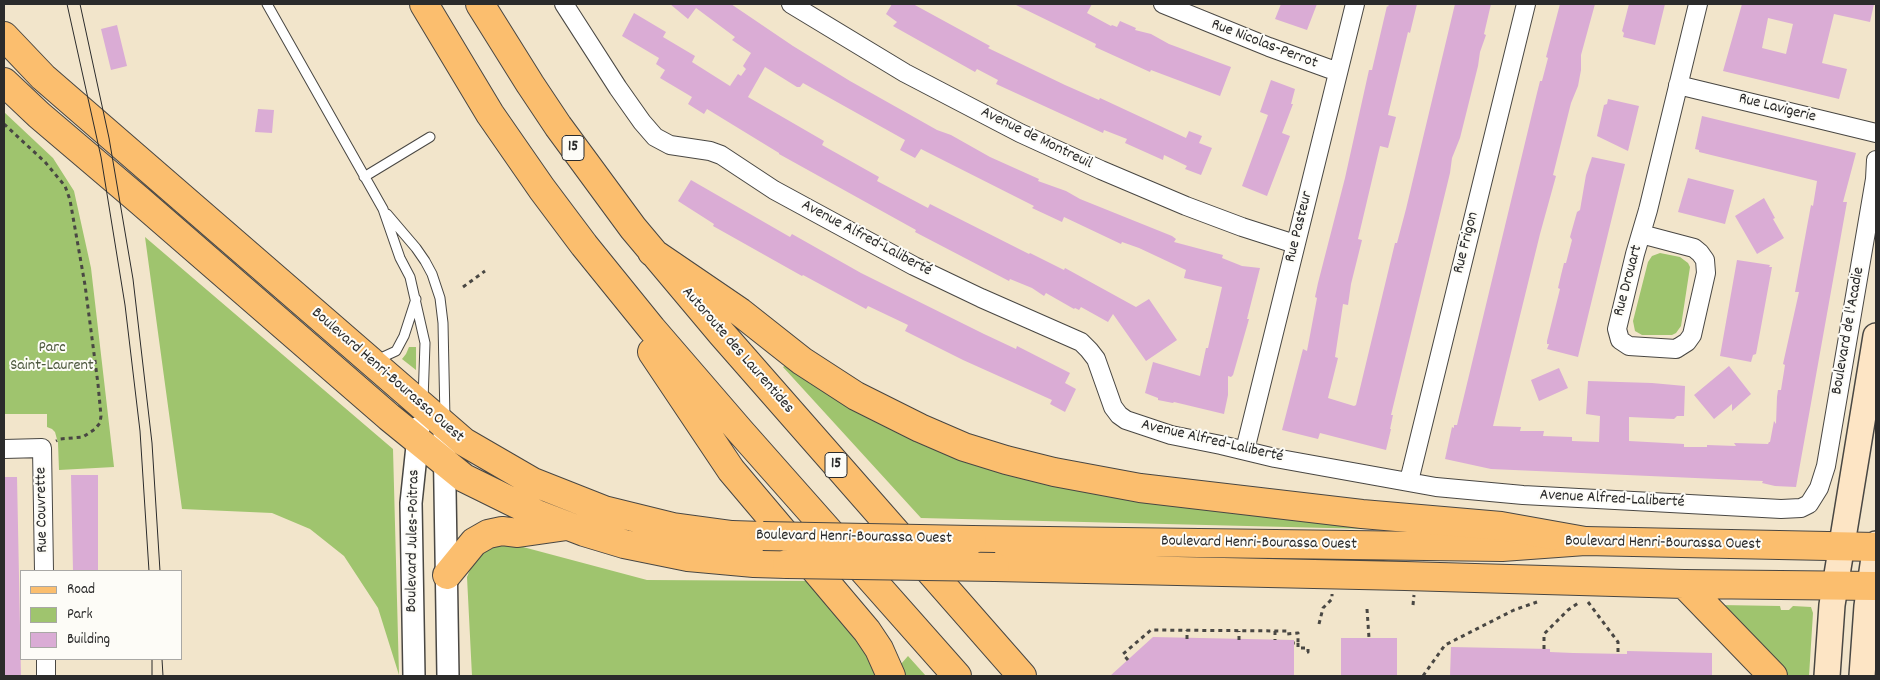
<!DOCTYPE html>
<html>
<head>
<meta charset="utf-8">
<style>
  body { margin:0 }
  #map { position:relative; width:1880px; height:680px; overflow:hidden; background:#f2e5cb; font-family:Dekko,sans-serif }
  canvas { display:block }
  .frame { position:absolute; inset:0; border:5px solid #2b2b2b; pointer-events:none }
  .legend { position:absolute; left:20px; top:570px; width:162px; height:90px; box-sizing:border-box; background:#fdfcf7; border:1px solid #a9a8a5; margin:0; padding:6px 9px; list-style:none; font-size:15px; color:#2b2b2b }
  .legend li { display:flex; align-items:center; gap:10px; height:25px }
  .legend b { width:25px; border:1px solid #a9a8a5 }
</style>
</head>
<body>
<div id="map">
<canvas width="1880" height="680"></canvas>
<div class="frame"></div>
<ul class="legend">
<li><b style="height:6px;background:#fbbe6e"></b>Road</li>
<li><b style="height:14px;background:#9fc46e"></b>Park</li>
<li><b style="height:14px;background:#daacd5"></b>Building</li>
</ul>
</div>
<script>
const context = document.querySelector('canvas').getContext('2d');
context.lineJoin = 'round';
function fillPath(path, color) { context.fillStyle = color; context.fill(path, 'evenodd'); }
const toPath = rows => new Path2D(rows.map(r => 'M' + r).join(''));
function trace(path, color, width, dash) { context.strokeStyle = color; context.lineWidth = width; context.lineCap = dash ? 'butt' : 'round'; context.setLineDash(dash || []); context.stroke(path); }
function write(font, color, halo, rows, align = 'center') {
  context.font = font + ' Dekko,sans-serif'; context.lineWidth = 4; context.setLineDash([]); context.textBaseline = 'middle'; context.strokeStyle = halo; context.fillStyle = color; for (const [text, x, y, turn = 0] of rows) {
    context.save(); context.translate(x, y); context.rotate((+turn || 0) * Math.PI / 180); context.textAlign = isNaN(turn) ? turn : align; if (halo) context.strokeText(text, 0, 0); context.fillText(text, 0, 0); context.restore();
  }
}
fillPath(toPath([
  [4,112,53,158,74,191,91,268,114,467,59,470,58,443,55,432,52,429,47,427,47,414,4,414],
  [145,237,393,449,399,675,378,608,344,556,310,529,272,513,182,509],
  [1660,253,1680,257,1688,263,1690,267,1681,326,1676,333,1672,335,1642,335,1635,331,1633,321,1648,262,1652,256],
  [409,347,416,347,416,370,402,359,406,354],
  [791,361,960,452,1451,531,921,518,783,367],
  [497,545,523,547,647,580,814,581,854,633,873,664,878,676,472,676,467,577,474,560,485,551],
  [1720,605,1780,606,1781,610,1789,610,1793,606,1811,607,1813,613,1809,676,1784,676],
  [908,656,926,676,904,676,901,664]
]), '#9fc46e');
fillPath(toPath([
  [670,4,731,4,793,46,850,81,937,130,951,135,990,157,1039,179,1038,181,1066,191,1080,199,1172,236,1176,239,1174,242,1223,255,1222,258,1242,266,1260,268,1247,319,1249,319,1233,375,1231,377,1228,376,1228,395,1224,414,1174,402,1173,403,1158,400,1158,398,1145,393,1153,362,1200,376,1206,348,1208,348,1222,287,1184,278,1186,270,1139,248,1122,242,1121,244,1064,217,1062,222,1032,208,1034,206,921,149,915,158,900,150,905,140,803,83,800,87,797,87,765,67,748,97,824,141,822,145,879,177,877,181,928,208,930,204,1029,254,1030,253,1064,270,1065,268,1136,307,1149,299,1177,340,1146,361,1113,314,1108,322,1081,307,1079,310,1075,308,1074,309,1046,293,1044,296,1032,288,1010,279,1009,281,915,232,916,230,779,154,779,153,707,109,704,114,688,104,692,97,660,78,665,70,656,64,659,58,622,36,634,13,666,32,663,37,695,56,692,62,730,86,738,74,741,76,746,69,743,66,751,53,732,40,735,37,696,8,688,19],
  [892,4,913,4,990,46,988,48,1065,85,1099,100,1100,98,1186,138,1189,131,1202,136,1199,143,1212,148,1201,175,1185,169,1187,166,1164,155,1163,160,1125,143,1127,139,1104,130,1103,133,996,84,998,80,977,69,975,72,893,26,897,22,886,14],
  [1014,4,1092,4,1087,13,1111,26,1112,25,1117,27,1120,21,1136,28,1135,30,1151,34,1169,44,1231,67,1220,96,1151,70,1150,72,1095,47,1096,44],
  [1281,4,1317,4,1307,30,1275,19],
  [1389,4,1417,4,1410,33,1408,32,1388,115,1396,117,1388,148,1380,146,1358,239,1362,240,1351,284,1348,305,1343,304,1335,357,1338,358,1328,398,1354,406,1356,405,1395,243,1397,243,1406,209,1455,4,1491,4,1484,34,1486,35,1480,52,1478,66,1460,138,1452,158,1450,173,1391,415,1393,415,1390,429,1391,429,1386,450,1320,433,1318,439,1282,430,1303,349,1307,351,1317,298,1315,297,1318,283,1345,178,1369,70,1372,70,1387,6,1388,7],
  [1560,4,1595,4,1581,55,1581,70,1578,86,1571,103,1553,175,1556,176,1540,234,1493,426,1521,427,1520,431,1544,431,1543,436,1572,437,1572,441,1599,442,1600,416,1586,414,1588,381,1652,383,1685,386,1684,416,1677,416,1674,419,1629,417,1629,441,1684,444,1684,447,1707,447,1707,445,1736,446,1734,443,1768,444,1769,442,1770,442,1774,421,1776,424,1777,397,1778,390,1781,390,1785,365,1783,364,1799,292,1795,292,1811,205,1813,206,1817,181,1699,152,1699,150,1695,149,1702,116,1856,153,1843,202,1847,202,1796,487,1775,486,1762,483,1763,481,1491,469,1445,459,1452,427,1454,428,1454,425,1457,425,1465,392,1537,93,1540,81,1542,81,1548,58,1546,57],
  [1629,4,1665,4,1655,45,1623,37,1624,33,1622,31],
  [1742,4,1874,4,1870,22,1834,14,1822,63,1847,69,1839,99,1723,71],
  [1768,18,1793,24,1786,54,1762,48],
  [117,25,127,66,111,70,101,29],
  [1271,80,1295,89,1291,104,1293,104,1282,133,1290,136,1267,196,1242,186,1268,115,1260,112],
  [1608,99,1639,106,1628,151,1597,136,1604,105,1607,104],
  [258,109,274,110,272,133,255,132],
  [1592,157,1625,164,1578,357,1547,349,1549,344,1547,344,1547,341,1560,289,1558,288,1561,275,1564,263,1566,263,1572,240,1570,237,1577,212,1580,210,1586,175],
  [1688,178,1734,190,1725,224,1678,212],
  [691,180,790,237,792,234,861,273,984,334,1016,349,1017,346,1070,373,1065,383,1076,389,1065,412,1050,404,1052,400,963,360,905,331,908,325,868,306,866,309,803,275,802,276,713,226,714,224,678,201],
  [1764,198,1775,218,1773,219,1784,238,1757,254,1735,216],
  [1737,260,1770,265,1769,267,1772,267,1756,354,1753,355,1751,362,1720,356],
  [1729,366,1751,394,1732,411,1732,404,1714,419,1694,395],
  [1559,368,1568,388,1539,401,1531,380],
  [71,475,98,475,98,571,73,571],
  [4,477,17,477,21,676,4,676],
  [1153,637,1294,640,1294,676,1110,676],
  [1341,638,1397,638,1397,676,1341,676],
  [1451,647,1550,649,1550,652,1573,653,1627,654,1627,651,1712,653,1712,676,1450,676]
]), '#daacd5');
const service = toPath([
  [267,4,383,209,400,258,410,277,425,343,423,401],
  [364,177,430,137],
  [387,214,416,248,425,261,432,274,440,298,443,323,445,419],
  [374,358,383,357,396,351,404,336,416,299]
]);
const minor = toPath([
  [564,4,618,88,642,122,655,137,670,145,710,151,721,155,774,190,914,266,981,298,1081,342,1089,350,1096,359,1113,407,1119,415,1126,420,1171,435,1221,445,1275,458,1436,487,1523,495,1781,509,1801,508,1809,504,1819,488,1826,466,1875,179,1876,160],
  [791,4,905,73,1020,133,1101,170,1186,206,1242,227,1295,244],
  [1163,4,1269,47,1338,72],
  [1678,85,1876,133],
  [1641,234,1694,248,1700,253,1705,260,1706,273,1692,335,1687,342,1676,349,1629,346,1620,340,1617,329,1635,254,1648,210,1698,4],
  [4,449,42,448,44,571],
  [1245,450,1355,4],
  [1409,481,1526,4],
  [46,659,46,676]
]);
const tertiary = toPath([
  [444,427,448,676],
  [414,676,411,503,419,427]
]);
const secondary = toPath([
  [1827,676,1832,605,1876,336],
  [1862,676,1867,606,1876,544]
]);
const primary = toPath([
  [4,36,43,77,464,442,533,482,604,510,673,527,732,535,763,536],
  [4,82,39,115,139,200,389,417,464,478,537,514,584,532,624,544,688,557,754,563,787,564],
  [972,540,1502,547,1585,541,1876,547],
  [995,567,1405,576,1684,584,1876,586],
  [447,575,474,542,488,534,502,531,518,533,567,526],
  [1684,584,1773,676]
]);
const motorway = toPath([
  [424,4,490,114,542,189,584,245,652,329,740,431,957,676],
  [480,4,530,84,558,126,633,228,722,334,1022,676],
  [652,252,740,312,802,361,856,396,920,428,964,447,1006,460,1054,472,1140,488,1362,514,1501,526,1585,541],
  [652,352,731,470,867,631,879,649,891,676]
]);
trace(service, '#494743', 11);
trace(minor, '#494743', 20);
trace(tertiary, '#494743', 24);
trace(secondary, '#494743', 28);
trace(primary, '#494743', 30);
trace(motorway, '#494743', 30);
trace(toPath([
  [4,124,45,162,65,186,70,200,85,285,98,384,101,416,100,423,95,429,83,437,60,439,56,441],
  [463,287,485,271],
  [1588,602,1618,642,1618,654],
  [1413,605,1414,595],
  [1367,609,1369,638],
  [1319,624,1323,608,1332,599,1332,594],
  [1275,631,1275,640],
  [1187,639,1187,630],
  [1239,640,1239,631],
  [1298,643,1298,648,1308,648,1308,652,1303,652],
  [1544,649,1544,634,1568,610,1580,602],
  [1128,660,1123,654,1151,630,1287,631,1287,634,1298,633,1298,643,1294,643],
  [1423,676,1445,645,1514,610,1537,602]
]), '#494743', 3, [4, 4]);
trace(service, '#fff', 9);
trace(minor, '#fff', 18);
trace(tertiary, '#fff', 21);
trace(secondary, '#fde5c5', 25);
trace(primary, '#fbbe6e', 28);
trace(motorway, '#fbbe6e', 28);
trace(toPath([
  [67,4,101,157,125,305,140,431,149,571],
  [80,4,109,138,133,279,152,443,160,571],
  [152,659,152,676],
  [162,659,163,676]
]), '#2b2b2b', 1);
const primaryBridge = toPath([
  [763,536,972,540],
  [787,564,995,567]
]);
trace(primaryBridge, '#494743', 30, []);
trace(primaryBridge, '#fbbe6e', 28);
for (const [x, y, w] of [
  [573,148,22],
  [836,465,22]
]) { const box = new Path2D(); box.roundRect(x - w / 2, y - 12.5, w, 25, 4); context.fillStyle = '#fdfcf7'; context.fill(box); trace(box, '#2b2b2b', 1); }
write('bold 15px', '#2b2b2b', null, [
  ["15",573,148],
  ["15",836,465]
]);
write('16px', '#2b2b2b', '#fdfcf7', [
  ["Rue Nicolas-Perrot",1264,45,21],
  ["Rue Lavigerie",1777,109,14],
  ["Avenue de Montreuil",1036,139,26],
  ["Rue Pasteur",1300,227,-76],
  ["Avenue Alfred-Laliberté",866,239,28],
  ["Rue Frigon",1467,243,-76],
  ["Rue Drouart",1629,281,-75],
  ["Boulevard de l'Acadie",1849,331,-80],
  ["Autoroute des Laurentides",737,351,49],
  ["Boulevard Henri-Bourassa Ouest",387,376,41],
  ["Avenue Alfred-Laliberté",1212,442,13],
  ["Avenue Alfred-Laliberté",1612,500,3],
  ["Rue Couvrette",43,510,-91],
  ["Boulevard Henri-Bourassa Ouest",854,538,1],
  ["Boulevard Jules-Poitras",414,541,-89],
  ["Boulevard Henri-Bourassa Ouest",1259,544,1],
  ["Boulevard Henri-Bourassa Ouest",1663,544,1]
]);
write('16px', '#4e593f', '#fdfcf7', [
  ["Parc",52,349],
  ["Saint-Laurent",52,367]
]);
</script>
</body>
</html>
